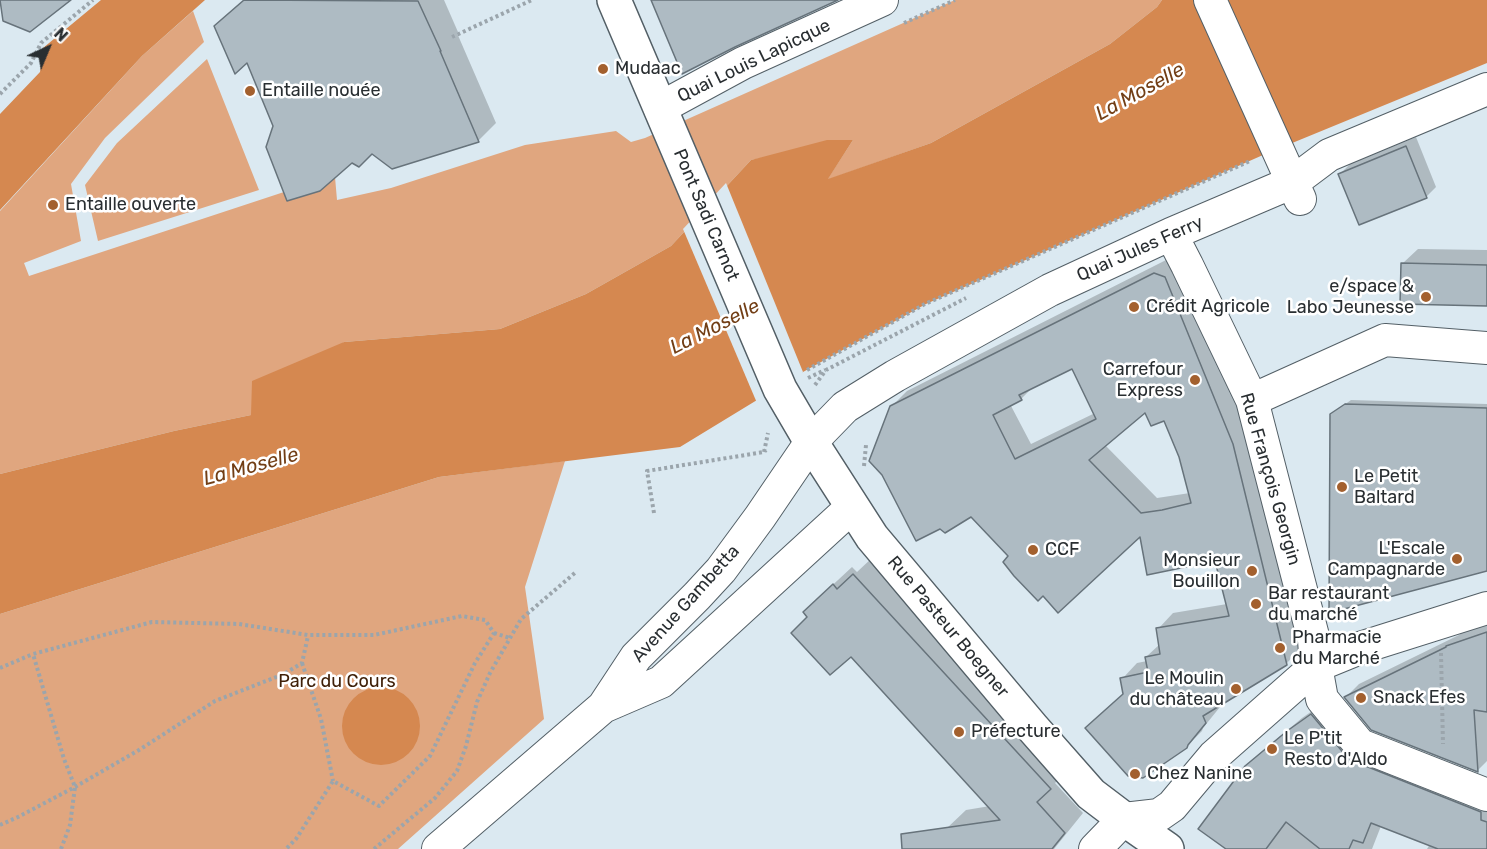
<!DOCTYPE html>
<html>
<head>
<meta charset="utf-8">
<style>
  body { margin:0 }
  #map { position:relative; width:1487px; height:849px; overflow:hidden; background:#dbe9f1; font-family:Rubik,sans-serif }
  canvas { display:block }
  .north { position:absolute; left:18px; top:18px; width:60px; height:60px; -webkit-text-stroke:4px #fff; paint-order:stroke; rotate:44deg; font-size:16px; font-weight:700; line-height:24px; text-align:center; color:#292e31 }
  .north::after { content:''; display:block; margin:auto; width:21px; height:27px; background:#292e31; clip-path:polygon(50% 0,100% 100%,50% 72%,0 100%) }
</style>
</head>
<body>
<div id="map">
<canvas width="1487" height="849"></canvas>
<div class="north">N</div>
</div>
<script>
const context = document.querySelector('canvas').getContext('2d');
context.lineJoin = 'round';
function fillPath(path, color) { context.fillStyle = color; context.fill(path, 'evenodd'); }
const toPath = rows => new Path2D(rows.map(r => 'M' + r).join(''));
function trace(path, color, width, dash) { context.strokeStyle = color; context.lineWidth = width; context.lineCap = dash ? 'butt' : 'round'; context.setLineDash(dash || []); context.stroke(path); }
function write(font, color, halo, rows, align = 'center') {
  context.font = font + ' Rubik,sans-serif'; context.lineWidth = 5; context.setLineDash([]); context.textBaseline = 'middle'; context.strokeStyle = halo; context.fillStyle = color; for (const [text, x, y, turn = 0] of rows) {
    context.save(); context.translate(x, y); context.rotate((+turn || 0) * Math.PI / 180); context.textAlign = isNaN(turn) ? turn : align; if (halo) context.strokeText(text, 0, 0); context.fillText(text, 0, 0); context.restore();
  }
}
fillPath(toPath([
  [955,0,1162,0,1157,7,1110,44,931,143,827,180,853,140,751,160,671,246,586,294,500,329,344,342,251,415,174,431,0,474,0,211,142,56,193,11,204,42,105,138,71,184,81,241,24,263,29,276,284,192,335,177,337,200,391,188,525,145,616,131,631,142,645,138],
  [207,59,259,190,98,241,85,185,117,143],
  [565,461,525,587,544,719,398,849,0,849,0,614,439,477]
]), '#e0a67f');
fillPath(toPath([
  [101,0,205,0,142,56,0,210,0,114,40,72,43,48],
  [1162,0,1487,0,1487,63,1263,155,926,304,803,372,680,447,439,477,0,614,0,474,174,431,251,415,252,381,344,342,500,329,586,294,671,246,751,160,827,140,853,140,828,179,931,143,1110,44,1157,7],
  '342 726a39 39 0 1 1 78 0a39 39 0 1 1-78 0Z'
]), '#d58850');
fillPath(toPath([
  [726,183,803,372,800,377,757,403,683,229]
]), '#dbe9f1');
fillPath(toPath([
  [245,0,444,0,458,32,457,33,496,123,478,141,372,152,352,161,274,126,234,9],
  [1416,137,1436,187,1426,197,1340,174,1350,164],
  [1418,249,1487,250,1487,305,1403,263],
  [1170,258,1248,429,1301,648,1286,664,1220,704,1220,707,1203,728,1202,731,1186,747,1124,693,1122,679,1137,663,1147,661,1146,657,1160,644,1158,629,1173,613,1227,604,1216,559,1141,534,1011,556,891,407,907,391],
  [1072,367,1095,413,1031,444,1010,404,1021,399,1035,385],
  [1146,410,1165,419,1181,457,1190,493,1157,498,1105,445],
  [1351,400,1487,404,1487,569,1337,410],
  [873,557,1069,769,1055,783,1083,813,1054,849,931,849,946,829,966,810,990,806,851,655,809,617,824,593,852,567,857,572],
  [1487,624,1487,761,1478,770,1346,697,1359,684,1459,635,1461,633],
  [1325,702,1359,743,1487,796,1487,849,1427,849,1430,844,1381,826,1372,849,1229,849,1246,767,1260,753,1302,718]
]), '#0003');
const building = toPath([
  [0,0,71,0,30,32,3,21,0,0],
  [244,0,418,1,441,51,440,51,479,142,392,169,372,154,359,167,352,163,320,191,287,201,266,147,273,126,247,63,235,74,214,26,244,0],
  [651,0,838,0,735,47,682,74,651,0],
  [1406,146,1427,198,1359,225,1338,174,1406,146],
  [1401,263,1487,265,1487,306,1400,304,1401,263],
  [1154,273,1165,277,1233,444,1287,665,1203,716,1206,723,1188,745,1187,748,1143,778,1128,776,1085,728,1123,694,1120,678,1148,672,1145,657,1160,654,1156,628,1229,616,1215,561,1147,575,1140,537,1058,613,1043,596,1038,601,1014,576,1003,562,1008,556,971,517,945,533,940,529,916,541,882,475,869,461,890,406,1154,273],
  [1072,369,1096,419,1015,459,993,415,1022,400,1019,395,1072,369],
  [1145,413,1151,426,1164,421,1179,457,1191,503,1162,510,1141,513,1089,460,1145,413],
  [1345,404,1487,408,1487,571,1329,613,1330,414,1345,404],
  [853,574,1051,789,1037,802,1065,833,1052,849,902,849,901,834,1000,820,851,657,830,675,791,633,807,617,803,612,833,584,837,589,853,574],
  [1487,632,1487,712,1474,710,1478,772,1371,730,1344,697,1446,647,1446,646,1487,632],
  [1311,714,1346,756,1353,761,1481,812,1481,820,1487,822,1487,849,1438,849,1371,823,1363,843,1353,840,1349,849,1320,849,1286,822,1266,849,1226,849,1198,829,1245,766,1287,731,1311,714]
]);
fillPath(building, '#aebbc3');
trace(building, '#67737b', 1.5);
const minor = toPath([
  [1210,0,1300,199],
  [660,108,743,63,882,0],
  [1171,234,1187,265,1252,400,1314,640,1316,666,1322,699,1360,745,1487,795],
  [1252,400,1385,340,1487,348],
  [603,707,661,682,852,507],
  [438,849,603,707,636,657,697,596,721,570,760,517,811,442,845,407,895,376,1050,290,1171,234,1293,182,1329,155,1487,89],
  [1095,849,1124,819,1159,815,1172,806,1214,756,1316,666,1360,648,1487,608]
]);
const major = toPath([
  [614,0,780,389,811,442,872,537,1032,727,1091,794,1124,819,1167,849]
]);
trace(minor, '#535f66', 34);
trace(major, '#535f66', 36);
trace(toPath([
  [904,23,955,0],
  [452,37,532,0],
  [0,94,31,63,41,43,93,0],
  [807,370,925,304,1250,161],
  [808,378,825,370],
  [815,385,826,370,966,298],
  [764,452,768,433],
  [864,466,866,445],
  [654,513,647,471,764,452,766,450],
  [494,633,510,638],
  [1441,653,1443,744],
  [302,663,321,719,333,781],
  [0,668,33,654],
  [0,825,18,817,75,787,139,750,215,701,284,674,302,663,308,636],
  [61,849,70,825,75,787,64,759,33,654,152,622,239,624,308,635,374,635,462,616,485,620,494,633,475,663,430,756,379,806,333,781,296,839,286,849],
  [374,849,435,798,457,771,466,746,477,702,490,673,521,619,576,572]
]), '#9ba5ac', 4, [3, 3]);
trace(minor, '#fff', 32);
trace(major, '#fff', 33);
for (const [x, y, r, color] of [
  [603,69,6,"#a3602e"],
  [250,91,6,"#a3602e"],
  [53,205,6,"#a3602e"],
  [1426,297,6,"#a3602e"],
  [1134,307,6,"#a3602e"],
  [1195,380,6,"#a3602e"],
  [1342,487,6,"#a3602e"],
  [1033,550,6,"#a3602e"],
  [1457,559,6,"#a3602e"],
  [1252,571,6,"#a3602e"],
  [1256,604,6,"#a3602e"],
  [1280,648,6,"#a3602e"],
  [1236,689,6,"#a3602e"],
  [1361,698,6,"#a3602e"],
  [959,732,6,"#a3602e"],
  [1272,749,6,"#a3602e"],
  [1135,774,6,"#a3602e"]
]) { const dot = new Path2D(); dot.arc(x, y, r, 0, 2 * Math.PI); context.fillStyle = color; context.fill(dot); trace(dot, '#fff', 2); }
write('18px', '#292e31', '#fff', [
  ["Quai Louis Lapicque",754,61,-26],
  ["Pont Sadi Carnot",706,215,67],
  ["Quai Jules Ferry",1140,249,-24],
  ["Rue François Georgin",1270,479,74],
  ["Avenue Gambetta",686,604,-48],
  ["Rue Pasteur Boegner",948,627,50]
]);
write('18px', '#292e31', '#fff', [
  ["Mudaac",615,69],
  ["Entaille nouée",262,91],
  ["Entaille ouverte",65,205],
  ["e/space &",1414,287,"right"],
  ["Labo Jeunesse",1414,308,"right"],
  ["Crédit Agricole",1146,307],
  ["Carrefour",1183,370,"right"],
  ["Express",1183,391,"right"],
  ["Le Petit",1354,477],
  ["Baltard",1354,498],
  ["L'Escale",1445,549,"right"],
  ["Campagnarde",1445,570,"right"],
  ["CCF",1045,550],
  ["Monsieur",1240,561,"right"],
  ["Bouillon",1240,582,"right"],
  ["Bar restaurant",1268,594],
  ["du marché",1268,615],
  ["Pharmacie",1292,638],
  ["du Marché",1292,659],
  ["Le Moulin",1224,679,"right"],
  ["du château",1224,700,"right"],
  ["Snack Efes",1373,698],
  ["Préfecture",971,732],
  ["Le P'tit",1284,739],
  ["Resto d'Aldo",1284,760],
  ["Chez Nanine",1147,774]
], 'left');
write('18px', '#3f2008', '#fff', [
  ["Parc du Cours",337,682]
]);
write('italic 20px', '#723e15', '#fff', [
  ["La Moselle",1140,92,-29],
  ["La Moselle",715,327,-27],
  ["La Moselle",251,467,-15]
]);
</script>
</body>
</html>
